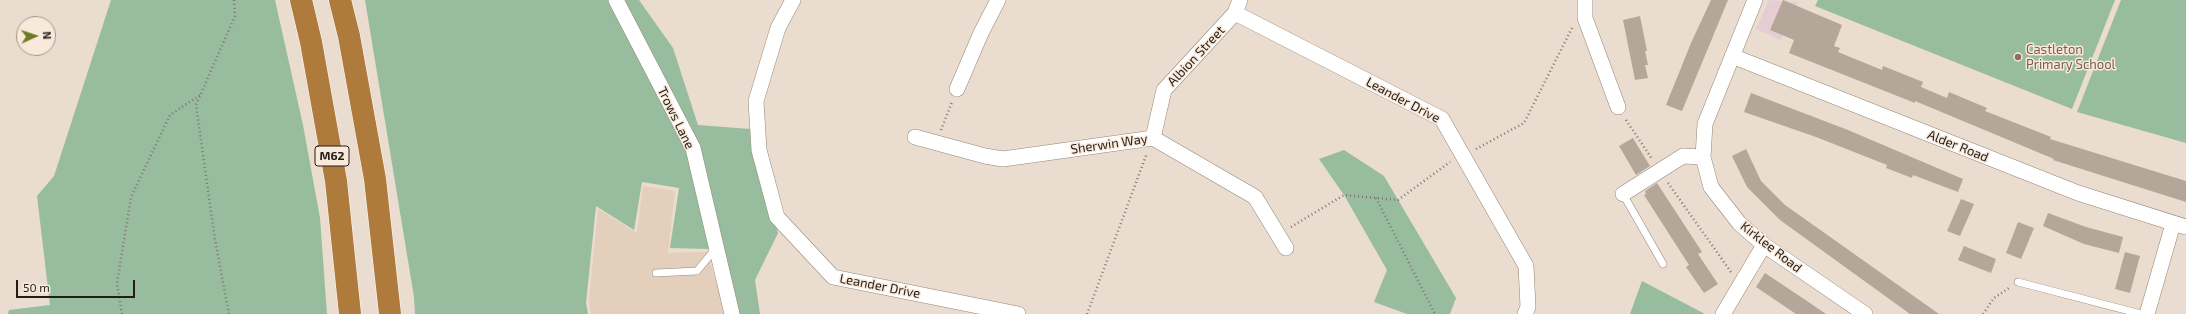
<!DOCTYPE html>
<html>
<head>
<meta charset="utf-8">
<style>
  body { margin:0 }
  #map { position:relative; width:2186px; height:314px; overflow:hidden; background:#eadcce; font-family:"Exo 2",sans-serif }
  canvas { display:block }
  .north { position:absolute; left:16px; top:16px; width:40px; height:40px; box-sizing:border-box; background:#f8e9db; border:1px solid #a2978d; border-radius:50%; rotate:87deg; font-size:11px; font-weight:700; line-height:16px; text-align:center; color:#221d18 }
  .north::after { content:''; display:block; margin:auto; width:14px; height:18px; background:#707a25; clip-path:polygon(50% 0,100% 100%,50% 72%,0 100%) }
  .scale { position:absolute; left:16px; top:280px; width:119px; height:18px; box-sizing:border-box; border:2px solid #221d18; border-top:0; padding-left:5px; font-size:12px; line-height:14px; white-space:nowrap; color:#221d18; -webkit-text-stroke:3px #f8e9db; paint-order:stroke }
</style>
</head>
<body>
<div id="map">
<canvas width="2186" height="314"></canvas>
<div class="north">N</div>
<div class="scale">50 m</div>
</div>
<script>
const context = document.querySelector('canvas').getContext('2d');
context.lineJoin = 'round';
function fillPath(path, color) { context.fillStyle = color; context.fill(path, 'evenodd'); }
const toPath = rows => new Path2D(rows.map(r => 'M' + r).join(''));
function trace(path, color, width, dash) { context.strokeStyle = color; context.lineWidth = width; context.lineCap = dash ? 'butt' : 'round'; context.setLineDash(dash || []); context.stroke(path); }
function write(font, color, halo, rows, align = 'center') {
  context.font = font + ' "Exo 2",sans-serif'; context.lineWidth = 3; context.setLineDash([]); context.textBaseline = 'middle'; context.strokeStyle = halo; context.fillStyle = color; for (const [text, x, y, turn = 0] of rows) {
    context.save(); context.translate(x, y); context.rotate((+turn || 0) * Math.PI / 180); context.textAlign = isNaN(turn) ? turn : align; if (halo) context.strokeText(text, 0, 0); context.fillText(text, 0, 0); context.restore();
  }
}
fillPath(toPath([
  [1769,0,1798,2,1781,40,1756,29]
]), '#e6cdd4');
fillPath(toPath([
  [643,186,675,191,668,253,707,252,726,314,591,314,589,300,598,209,637,233]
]), '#e3cfbc');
fillPath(toPath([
  [111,0,275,0,303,125,320,218,327,314,8,314,9,310,50,305,37,196,54,176],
  [365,0,639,0,673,48,698,125,750,129,778,233,755,280,760,314,730,314,709,249,670,248,679,188,642,182,634,230,596,206,586,303,588,314,415,314,414,297],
  [1818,0,2115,0,2072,109,1815,6],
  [2121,0,2186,0,2186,143,2077,112],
  [1344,150,1384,176,1456,298,1450,314,1407,314,1374,302,1387,270,1344,195,1319,159],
  [1642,281,1705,314,1630,314]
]), '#97bd9e');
fillPath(toPath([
  [1711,0,1728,0,1682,111,1666,105,1691,43],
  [1783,0,1842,25,1834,46,1840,48,1838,52,1882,70,1883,66,1923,82,1921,87,1947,98,1949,92,1987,108,1985,111,2051,137,2050,139,2186,181,2186,202,2053,160,2054,159,1915,101,1915,103,1789,53,1794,40,1770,30],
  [1640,16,1647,51,1645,51,1648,65,1645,65,1648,78,1635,80,1623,20],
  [1751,93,1848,130,1963,179,1958,192,1913,175,1912,178,1886,168,1887,165,1816,137,1744,112],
  [1633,138,1650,166,1636,175,1619,146],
  [1746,149,1761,181,1785,205,1939,314,1910,314,1780,220,1747,187,1732,156],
  [1657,183,1702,252,1698,254,1718,284,1704,293,1686,267,1689,265,1644,195,1646,194,1645,191],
  [1961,199,1974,204,1960,236,1947,231],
  [2048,213,2086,227,2123,237,2119,253,2084,244,2043,226],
  [2018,222,2034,228,2021,259,2006,253],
  [1964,246,1996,259,1991,273,1958,260],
  [2125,252,2140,256,2130,293,2115,289],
  [1765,273,1804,299,1826,314,1796,314,1756,287]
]), '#b4a79a');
const service = toPath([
  [1623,194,1663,264],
  [656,273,697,271,716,248],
  [2018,282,2141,314]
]);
const minor = toPath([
  [616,0,693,148,732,314],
  [793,0,778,28,756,101,759,150,777,217,833,277,1018,314],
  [1585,0,1585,18,1618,107],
  [1755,0,1705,124,1703,157,1711,187,1739,223,1764,245,1865,314],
  [1235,13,1442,119,1526,266,1528,307,1525,314],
  [1732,56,2078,193,2186,227],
  [957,89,981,33,998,0],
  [915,137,985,156,1003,159,1153,138,1255,197,1286,248],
  [1153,138,1164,90,1235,13,1240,0],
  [1623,194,1683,156,1703,157],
  [1723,314,1764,245],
  [2147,314,2173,224]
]);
const motorway = toPath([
  [301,0,311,42,336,181,350,314],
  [340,0,349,36,375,179,390,314]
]);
trace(service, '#94877a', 8);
trace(minor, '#94877a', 16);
trace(motorway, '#fff', 23);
trace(toPath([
  [1626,120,1652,159],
  [941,130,952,102],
  [1476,149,1524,123,1572,28],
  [1668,183,1731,272],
  [1376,198,1435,314],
  [1291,227,1344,195,1398,200,1450,162],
  [122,314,117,283,131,197,170,115,200,95],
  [229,314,215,240,196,105,235,16,234,0],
  [1087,314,1147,153],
  [1983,314,1994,298,2009,288]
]), '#81776e', 2.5, [1, 3]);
trace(service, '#fff', 7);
trace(minor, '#fff', 15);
trace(motorway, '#af7b3d', 22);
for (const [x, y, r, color] of [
  [2018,57,4,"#8d6e63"]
]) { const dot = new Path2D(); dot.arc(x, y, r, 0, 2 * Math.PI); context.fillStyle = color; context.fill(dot); trace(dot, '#f8e9db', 1.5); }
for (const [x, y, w] of [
  [332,156,34]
]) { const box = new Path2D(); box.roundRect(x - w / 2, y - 10, w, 20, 3); context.fillStyle = '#f8e9db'; context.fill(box); trace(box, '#221d18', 1); }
write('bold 12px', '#221d18', null, [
  ["M62",332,156]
]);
write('13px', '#785e54', '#f8e9db', [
  ["Castleton",2026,50],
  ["Primary School",2026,65]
], 'left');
write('13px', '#221d18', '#f8e9db', [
  ["Albion Street",1196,56,-47],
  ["Leander Drive",1403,100,28],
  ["Trows Lane",676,118,64],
  ["Sherwin Way",1109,144,-8],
  ["Alder Road",1958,146,22],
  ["Kirklee Road",1771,247,38],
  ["Leander Drive",880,286,11]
]);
</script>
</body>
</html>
